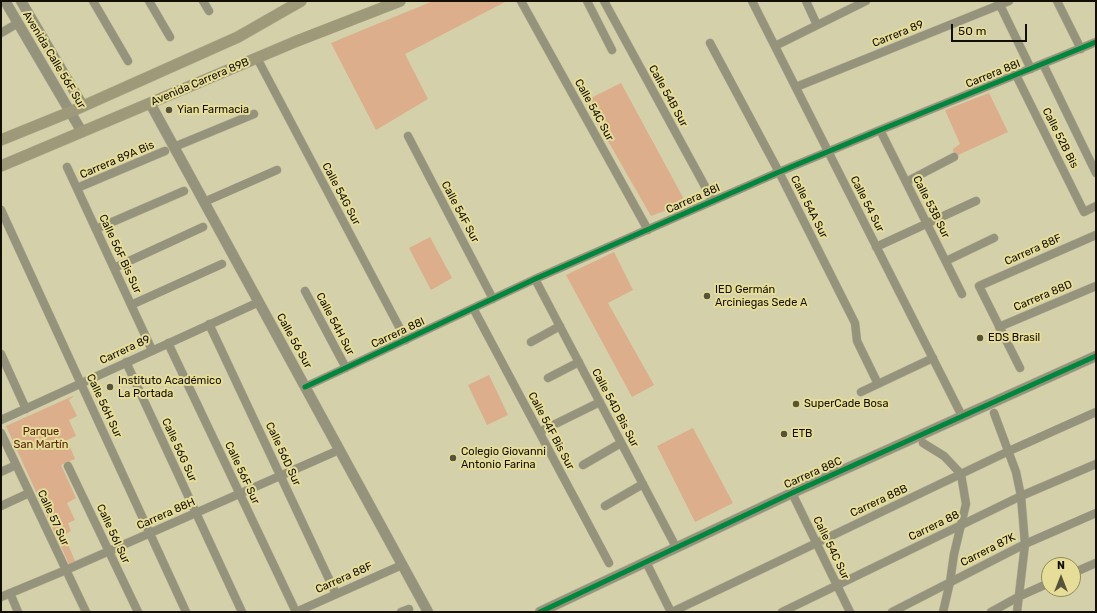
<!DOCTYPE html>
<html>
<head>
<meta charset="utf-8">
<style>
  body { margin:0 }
  #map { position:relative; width:1097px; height:613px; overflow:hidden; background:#d4d0aa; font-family:Rubik,sans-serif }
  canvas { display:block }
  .frame { position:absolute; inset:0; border:2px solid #130f00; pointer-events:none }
  .north { position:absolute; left:1041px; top:557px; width:40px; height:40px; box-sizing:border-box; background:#e6dd98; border:1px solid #928b5b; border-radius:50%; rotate:0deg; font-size:11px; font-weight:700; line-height:16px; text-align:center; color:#130f00 }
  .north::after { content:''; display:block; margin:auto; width:14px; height:18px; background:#57533b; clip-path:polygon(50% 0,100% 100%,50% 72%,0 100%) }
  .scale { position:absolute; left:951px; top:24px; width:76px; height:18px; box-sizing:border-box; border:2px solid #130f00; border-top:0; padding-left:5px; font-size:12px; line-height:14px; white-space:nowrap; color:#130f00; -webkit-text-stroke:3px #e6dd98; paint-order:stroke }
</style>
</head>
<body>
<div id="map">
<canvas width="1097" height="613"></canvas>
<div class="frame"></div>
<div class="north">N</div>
<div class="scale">50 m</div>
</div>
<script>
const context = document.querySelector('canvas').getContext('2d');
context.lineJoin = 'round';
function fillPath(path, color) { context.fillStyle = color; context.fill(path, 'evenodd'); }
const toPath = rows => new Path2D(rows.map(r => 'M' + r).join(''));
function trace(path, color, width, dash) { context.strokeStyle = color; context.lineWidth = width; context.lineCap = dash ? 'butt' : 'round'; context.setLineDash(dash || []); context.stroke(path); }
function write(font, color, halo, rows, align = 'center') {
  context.font = font + ' Rubik,sans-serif'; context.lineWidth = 4; context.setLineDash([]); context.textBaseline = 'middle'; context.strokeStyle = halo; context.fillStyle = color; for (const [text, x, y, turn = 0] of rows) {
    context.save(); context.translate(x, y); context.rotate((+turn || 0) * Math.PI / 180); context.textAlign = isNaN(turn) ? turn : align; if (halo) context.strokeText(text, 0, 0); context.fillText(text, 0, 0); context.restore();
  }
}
fillPath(toPath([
  [433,1,507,1,405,54,428,99,376,130,331,43],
  [621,83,686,203,651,216,585,101],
  [989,93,1008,132,954,157,953,149,960,144,945,110],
  [430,237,452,278,431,290,409,248],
  [614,252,633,290,608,303,654,385,632,397,566,275],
  [489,375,508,415,487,425,468,385],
  [73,396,73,397,69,400,77,416,69,420,76,436,67,440,75,459,61,465,76,498,67,503,75,520,68,523,71,531,64,535,75,561,69,564,6,426],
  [693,428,733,503,695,522,657,446]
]), '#dcae8c');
const minor = toPath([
  [93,1,128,61],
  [149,1,170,37],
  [203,1,209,11],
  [521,1,648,230],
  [587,1,612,50],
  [604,1,713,201],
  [752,1,962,416],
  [806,1,817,25],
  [998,1,1031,69],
  [1057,1,1081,49],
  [1,33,18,23],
  [710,43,779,172,855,323,857,341,878,384],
  [775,46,866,1],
  [257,58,406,340],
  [1043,64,1096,173],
  [1016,75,1084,212,1096,206],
  [796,87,1009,1],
  [880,130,962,294],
  [408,136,493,299],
  [174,147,254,114],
  [67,167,152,350],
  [906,182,954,157],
  [77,188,165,151],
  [204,202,277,170],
  [1,210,186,612],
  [96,229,184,191],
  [876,247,976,201],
  [946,261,994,238],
  [114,268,203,227],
  [535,279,676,547],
  [305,291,346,368],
  [131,305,222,264],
  [473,308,609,563],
  [209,324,336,594],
  [999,327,1096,286],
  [531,342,560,326],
  [168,343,296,612],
  [1,354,26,409],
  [126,362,242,612],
  [1020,368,979,286,1096,235],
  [548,378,579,362],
  [305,387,535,279,779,172,880,130,1096,42],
  [861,392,933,358],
  [994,413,1016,472,1021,496,1025,544,1017,612],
  [1,420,259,302],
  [539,432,600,402],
  [1,433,86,612],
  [923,443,944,456,961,474,966,504,954,554,950,582,943,612],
  [583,465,621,443],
  [68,466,138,612],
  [1,472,16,465],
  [792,493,850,612],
  [1,506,29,493],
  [605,506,643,484],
  [646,562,671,612],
  [1073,573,1096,563],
  [10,593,18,612],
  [1,597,66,570,339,450],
  [296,612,402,565],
  [401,612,409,609],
  [672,612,1009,451,1096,412],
  [782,612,1021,496,1096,464],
  [892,612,1025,544,1096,513],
  [991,612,1020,596,1049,583]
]);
const tertiary = toPath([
  [5,1,82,132],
  [21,1,83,106],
  [150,103,428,612],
  [540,612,792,493,1096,356]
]);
const secondary = toPath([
  [1,140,70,112,238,37,301,1],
  [1,166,297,41,400,1]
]);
trace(minor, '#b2af92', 9);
trace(tertiary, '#b2af92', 11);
trace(secondary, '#b2af92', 12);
trace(minor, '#96937d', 8);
trace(tertiary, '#96937d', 10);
trace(secondary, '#9d9979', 11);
trace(toPath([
  [305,387,535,279,779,172,880,130,1096,42],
  [540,612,792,493,1096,356]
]), '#00873e', 5);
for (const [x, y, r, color] of [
  [169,110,4,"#57533b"],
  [707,296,4,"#57533b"],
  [980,338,4,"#57533b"],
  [110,387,4,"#57533b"],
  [796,404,4,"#57533b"],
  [784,434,4,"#57533b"],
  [453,458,4,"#57533b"]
]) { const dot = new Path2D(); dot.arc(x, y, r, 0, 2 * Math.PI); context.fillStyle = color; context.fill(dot); trace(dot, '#e6dd98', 1.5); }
write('11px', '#130f00', '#e6dd98', [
  ["Carrera 89",898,34,-22],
  ["Avenida Calle 56F Sur",54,60,59],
  ["Carrera 88I",993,74,-22],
  ["Avenida Carrera 89B",200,82,-23],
  ["Calle 54B Sur",668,96,61],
  ["Calle 54C Sur",594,110,61],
  ["Calle 52B Bis",1060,138,63],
  ["Carrera 89A Bis",117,160,-23],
  ["Calle 54G Sur",341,194,62],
  ["Carrera 88I",693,199,-24],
  ["Calle 54 Sur",867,204,63],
  ["Calle 54A Sur",809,207,63],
  ["Calle 53B Sur",931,207,63],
  ["Calle 54F Sur",460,212,62],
  ["Carrera 88F",1033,250,-24],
  ["Calle 56F Bis Sur",120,254,65],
  ["Carrera 88D",1043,296,-23],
  ["Calle 54H Sur",335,324,62],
  ["Carrera 88I",398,333,-25],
  ["Calle 56 Sur",294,341,61],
  ["Carrera 89",125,350,-25],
  ["Calle 56H Sur",104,406,65],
  ["Calle 54D Bis Sur",615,408,62],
  ["Calle 54F Bis Sur",551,431,62],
  ["Calle 56G Sur",179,450,65],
  ["Calle 56D Sur",283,454,65],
  ["Calle 56F Sur",242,473,65],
  ["Carrera 88C",813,473,-24],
  ["Carrera 88B",879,501,-25],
  ["Carrera 88H",166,514,-24],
  ["Calle 57 Sur",53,518,65],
  ["Carrera 88",934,526,-26],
  ["Calle 56I Sur",113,534,65],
  ["Calle 54C Sur",831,548,64],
  ["Carrera 87K",988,550,-27],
  ["Carrera 88F",344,578,-24]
]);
write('11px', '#130f00', '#e6dd98', [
  ["Yian Farmacia",177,110],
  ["IED Germán",715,290],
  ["Arciniegas Sede A",715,303],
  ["EDS Brasil",988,338],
  ["Instituto Académico",118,381],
  ["La Portada",118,394],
  ["SuperCade Bosa",804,404],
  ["ETB",792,434],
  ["Colegio Giovanni",461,452],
  ["Antonio Farina",461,465]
], 'left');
write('11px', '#56220b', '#e6dd98', [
  ["Parque",41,432],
  ["San Martín",41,445]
]);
</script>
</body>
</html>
